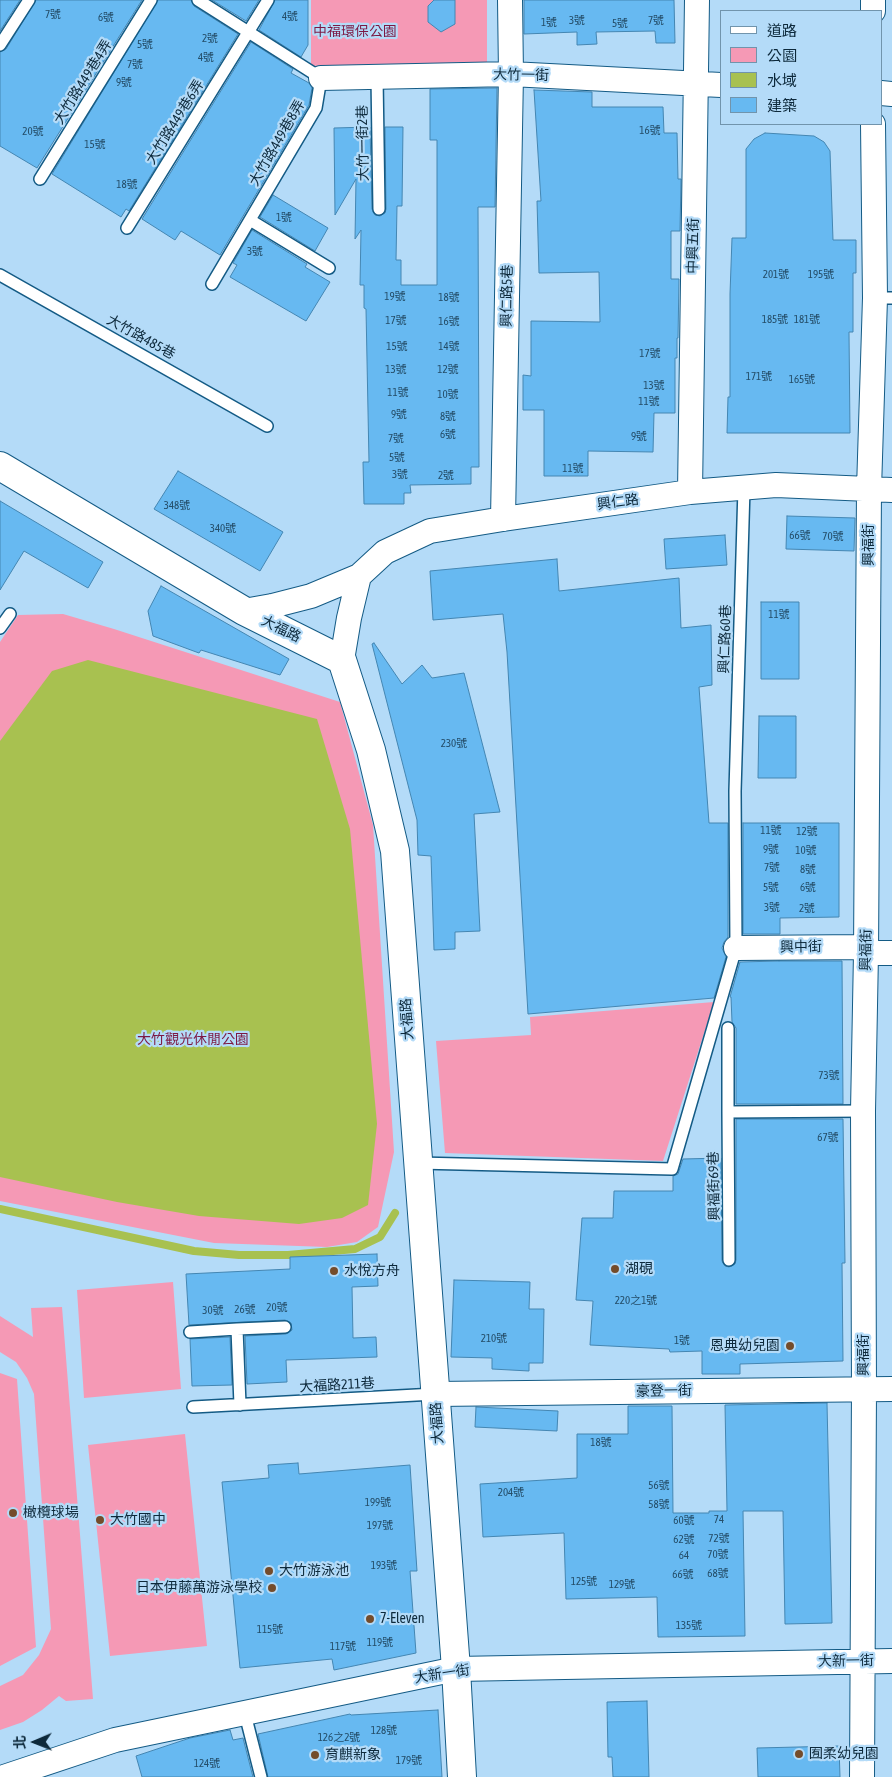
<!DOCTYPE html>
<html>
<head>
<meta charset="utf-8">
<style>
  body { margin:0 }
  #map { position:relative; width:892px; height:1777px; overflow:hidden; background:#b4dbf8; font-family:"Asap Condensed","Noto Sans TC",sans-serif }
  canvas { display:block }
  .legend { position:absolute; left:720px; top:10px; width:162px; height:115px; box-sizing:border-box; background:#b4dbf8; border:1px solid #7194ac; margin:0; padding:6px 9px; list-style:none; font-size:15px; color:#0d293b }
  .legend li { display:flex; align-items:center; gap:10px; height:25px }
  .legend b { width:25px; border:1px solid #7194ac }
  .north { position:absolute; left:10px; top:1717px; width:50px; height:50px; -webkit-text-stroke:4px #b4dbf8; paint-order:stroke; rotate:269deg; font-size:14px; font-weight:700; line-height:20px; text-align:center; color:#0d293b }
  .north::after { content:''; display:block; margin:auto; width:18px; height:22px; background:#0d293b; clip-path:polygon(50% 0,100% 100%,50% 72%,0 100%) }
</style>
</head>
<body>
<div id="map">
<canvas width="892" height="1777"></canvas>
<ul class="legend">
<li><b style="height:6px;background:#fff"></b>道路</li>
<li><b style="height:14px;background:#f599b5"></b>公園</li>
<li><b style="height:14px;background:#a8c150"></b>水域</li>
<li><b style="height:14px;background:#67b9f1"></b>建築</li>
</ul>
<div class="north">北</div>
</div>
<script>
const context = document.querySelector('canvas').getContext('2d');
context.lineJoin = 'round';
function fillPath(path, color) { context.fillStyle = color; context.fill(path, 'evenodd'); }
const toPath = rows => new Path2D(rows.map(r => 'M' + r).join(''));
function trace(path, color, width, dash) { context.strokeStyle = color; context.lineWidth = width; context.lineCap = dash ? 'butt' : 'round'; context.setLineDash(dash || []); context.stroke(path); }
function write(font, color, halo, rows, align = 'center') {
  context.font = font + ' "Asap Condensed","Noto Sans TC",sans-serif'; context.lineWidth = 4.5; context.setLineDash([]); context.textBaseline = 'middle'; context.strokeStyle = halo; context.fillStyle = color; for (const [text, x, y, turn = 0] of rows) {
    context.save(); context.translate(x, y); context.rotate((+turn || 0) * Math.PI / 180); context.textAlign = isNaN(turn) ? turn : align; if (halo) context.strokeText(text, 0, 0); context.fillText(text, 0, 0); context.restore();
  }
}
fillPath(toPath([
  [311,0,487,0,487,62,311,66],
  [63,614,114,629,340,702,373,825,394,1152,378,1227,357,1242,327,1247,214,1243,0,1201,0,642,18,615],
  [714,1002,663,1161,445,1153,436,1041,531,1035,530,1017],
  [173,1282,181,1389,84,1398,77,1290],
  [62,1307,93,1699,66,1701,59,1696,42,1710,23,1722,0,1730,0,1686,23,1675,39,1655,51,1629,34,1394,27,1378,16,1362,0,1352,0,1316,33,1337,31,1308],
  [0,1373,17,1379,36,1647,0,1666],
  [185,1434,207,1646,110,1656,88,1445]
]), '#f599b5');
fillPath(toPath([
  [88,660,317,719,350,829,377,1124,368,1205,342,1218,299,1224,199,1216,117,1202,0,1177,0,741,52,671]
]), '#a8c150');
trace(toPath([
  [0,1209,194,1251,239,1255,288,1255,355,1249,380,1237,395,1213]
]), '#a8c150', 8);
const building = toPath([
  [0,0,20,0,0,31,0,0],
  [36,0,142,0,37,168,0,146,0,52,6,49,36,0],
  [158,0,191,0,194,6,238,34,129,211,126,209,121,217,52,174,158,0],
  [212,0,259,0,246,21,212,0],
  [275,0,308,0,308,45,301,57,259,30,275,0],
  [434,0,455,0,455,24,441,32,428,22,428,6,434,0],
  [524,0,674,0,675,43,656,43,655,31,596,32,597,44,577,45,577,32,524,34,524,0],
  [251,42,293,69,291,73,309,83,312,88,309,105,220,255,181,231,175,240,142,219,251,42],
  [497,88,495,207,478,207,479,467,471,467,471,484,410,485,411,493,404,493,404,504,364,504,363,462,369,462,366,309,364,308,364,285,360,285,361,230,355,239,356,179,335,215,334,128,370,127,372,209,375,215,380,216,385,213,386,209,385,127,403,127,402,206,397,206,396,260,401,260,401,285,437,285,437,140,430,140,430,89,497,88],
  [534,90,592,92,592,107,663,107,664,133,677,133,678,179,681,179,680,231,671,231,671,279,679,279,678,338,677,338,677,358,675,358,675,413,654,413,653,452,588,451,588,476,544,476,544,410,523,410,523,375,531,376,531,321,600,322,599,272,539,273,537,201,541,201,534,90],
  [765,133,814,136,824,142,830,151,833,240,856,240,856,273,853,273,853,332,849,332,850,433,727,433,728,397,730,397,730,294,732,238,746,238,746,149,754,139,765,133],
  [273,195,328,228,315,251,260,217,273,195],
  [252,230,307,264,305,267,330,282,306,321,230,277,237,265,233,263,252,230],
  [178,471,283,532,260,571,154,509,178,471],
  [0,501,103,562,88,588,24,551,0,590,0,501],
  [787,516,855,518,854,551,786,549,787,516],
  [725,535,727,565,666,569,664,539,725,535],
  [557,559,559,591,679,578,681,628,711,625,712,685,699,687,709,823,728,823,728,937,724,942,722,948,726,957,714,998,528,1014,507,652,503,614,433,620,430,571,557,559],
  [161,586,289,659,280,675,201,650,199,653,153,636,148,611,161,586],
  [761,602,799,602,799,679,761,679,761,602],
  [374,643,402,684,422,665,432,678,464,673,500,812,474,814,480,931,455,932,455,949,434,950,431,856,418,855,417,820,372,644,374,643],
  [759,716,796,716,796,778,758,778,759,716],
  [743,823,839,823,839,917,780,918,780,934,743,934,743,823],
  [779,961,842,961,843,1104,736,1104,736,1028,732,1022,731,997,730,997,740,962,779,961],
  [736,1119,843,1119,845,1263,842,1263,843,1361,740,1364,740,1374,702,1374,702,1351,670,1352,669,1349,590,1345,593,1301,576,1300,582,1218,613,1218,614,1191,673,1191,673,1176,678,1174,683,1159,721,1158,722,1261,725,1266,729,1267,735,1264,736,1260,736,1119],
  [377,1254,378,1286,352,1287,353,1338,376,1337,377,1357,286,1360,287,1382,247,1384,245,1336,286,1334,292,1330,291,1323,285,1320,189,1325,186,1274,290,1269,290,1257,377,1254],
  [454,1280,530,1282,529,1309,544,1309,543,1363,529,1363,529,1371,492,1369,492,1358,451,1357,454,1280],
  [230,1337,232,1385,192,1386,190,1339,230,1337],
  [827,1403,832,1623,785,1624,783,1511,743,1511,745,1636,658,1637,657,1597,566,1599,564,1533,483,1537,480,1484,577,1478,577,1434,628,1434,628,1406,672,1406,673,1513,709,1513,709,1511,727,1511,725,1405,827,1403],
  [476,1407,558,1411,557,1431,475,1427,476,1407],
  [298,1463,299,1474,410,1465,417,1571,410,1571,416,1653,334,1670,332,1659,240,1668,222,1482,269,1478,268,1465,298,1463],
  [647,1701,649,1777,613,1777,612,1757,608,1757,607,1702,647,1701],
  [438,1710,442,1777,268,1777,258,1734,350,1714,351,1715,438,1710],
  [230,1730,233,1740,243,1738,253,1777,142,1777,136,1756,190,1738,230,1730],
  [839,1746,840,1777,758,1777,757,1748,839,1746]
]);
fillPath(building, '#67b9f1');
trace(building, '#4486b2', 1);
const service = toPath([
  [198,0,321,78,316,108,212,284],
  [0,45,29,0],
  [377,77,379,209],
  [40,179,151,0],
  [250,220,329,268],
  [127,228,268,0],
  [0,275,267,426],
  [875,298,892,298],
  [0,628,10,614],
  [728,1028,728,1112],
  [418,1163,672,1169,736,948,735,791,744,488],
  [729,1260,728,1112,863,1111],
  [237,1329,285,1327],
  [190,1332,237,1329,240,1405],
  [193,1407,435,1394],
  [245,1714,261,1777]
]);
const minor = toPath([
  [873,0,873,11],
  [321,78,511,74,721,85],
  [881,93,892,94],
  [690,492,697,0],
  [503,519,511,74,510,0],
  [244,611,272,606,311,596,359,576],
  [342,660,349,618,359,576,385,552,430,531,503,519,690,492,776,485,892,490],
  [736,948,866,947],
  [866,953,892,953],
  [435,1394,892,1389],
  [4,1777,115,1740,456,1669,892,1661],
  [862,1777,864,1389,863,1111,866,953,869,489,875,298,873,124]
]);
const tertiary = toPath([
  [0,466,244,611,342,660,371,750,395,851,456,1669,462,1777]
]);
trace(service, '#145b85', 14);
trace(minor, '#145b85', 26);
trace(tertiary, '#145b85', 30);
trace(service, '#fff', 11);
trace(minor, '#fff', 24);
trace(tertiary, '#fff', 28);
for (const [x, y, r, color] of [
  [615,1269,5,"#744c2b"],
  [334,1271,5,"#744c2b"],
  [790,1346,5,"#744c2b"],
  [13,1513,5,"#744c2b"],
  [100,1520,5,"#744c2b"],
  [269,1571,5,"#744c2b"],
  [272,1588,5,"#744c2b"],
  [370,1619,5,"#744c2b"],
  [799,1754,5,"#744c2b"],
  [315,1755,5,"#744c2b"]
]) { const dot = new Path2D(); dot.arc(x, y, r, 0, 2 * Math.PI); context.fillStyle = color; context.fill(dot); trace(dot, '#b4dbf8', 2); }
write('11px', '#244d68', null, [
  ["7號",53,15],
  ["4號",290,17],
  ["6號",106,18],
  ["3號",577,21],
  ["7號",656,21],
  ["1號",549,23],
  ["5號",620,24],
  ["2號",210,39],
  ["5號",145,45],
  ["4號",206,58],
  ["7號",135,65],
  ["9號",124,83],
  ["16號",650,131],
  ["20號",33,132],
  ["15號",95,145],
  ["18號",127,185],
  ["1號",284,218],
  ["3號",255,252],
  ["201號",776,275],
  ["195號",821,275],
  ["19號",395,297],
  ["18號",449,298],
  ["185號",775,320],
  ["181號",807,320],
  ["17號",396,321],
  ["16號",449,322],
  ["15號",397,347],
  ["14號",449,347],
  ["17號",650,354],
  ["13號",396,370],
  ["12號",448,370],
  ["171號",759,377],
  ["165號",802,380],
  ["13號",654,386],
  ["11號",398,393],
  ["10號",448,395],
  ["11號",649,402],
  ["9號",399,415],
  ["8號",448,417],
  ["6號",448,435],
  ["9號",639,437],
  ["7號",396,439],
  ["5號",397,458],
  ["11號",573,469],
  ["3號",400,475],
  ["2號",446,476],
  ["348號",177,506],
  ["340號",223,529],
  ["66號",800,536],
  ["70號",833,537],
  ["11號",779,615],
  ["230號",454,744],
  ["11號",771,831],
  ["12號",807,832],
  ["9號",771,850],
  ["10號",806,851],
  ["7號",772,868],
  ["8號",808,870],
  ["5號",771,888],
  ["6號",808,888],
  ["3號",772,908],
  ["2號",807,909],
  ["73號",829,1076],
  ["67號",828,1138],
  ["220之1號",636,1301],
  ["20號",277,1308],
  ["26號",245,1310],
  ["30號",213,1311],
  ["210號",494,1339],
  ["1號",682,1341],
  ["18號",601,1443],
  ["56號",659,1486],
  ["204號",511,1493],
  ["199號",378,1503],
  ["58號",659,1505],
  ["74",719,1520],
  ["60號",684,1521],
  ["197號",380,1526],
  ["72號",719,1539],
  ["62號",684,1540],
  ["70號",718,1555],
  ["64",684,1556],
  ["193號",384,1566],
  ["68號",718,1574],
  ["66號",683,1575],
  ["125號",584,1582],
  ["129號",622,1585],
  ["135號",689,1626],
  ["115號",270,1630],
  ["119號",380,1643],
  ["117號",343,1647],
  ["128號",384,1731],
  ["126之2號",339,1738],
  ["179號",409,1761],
  ["124號",207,1764]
]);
write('14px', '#7c1843', '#b4dbf8', [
  ["中福環保公園",355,32],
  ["大竹觀光休閒公園",193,1040]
]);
write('14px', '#0d293b', '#b4dbf8', [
  ["大竹一街",521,75,1],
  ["大竹路449巷4弄",83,82,-58],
  ["大竹路449巷6弄",175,122,-58],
  ["大竹路449巷8弄",277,143,-60],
  ["大竹一街2巷",363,143,-91],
  ["中興五街",693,246,-89],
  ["興仁路5巷",507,296,-89],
  ["大竹路485巷",141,337,29],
  ["興仁路",618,502,-8],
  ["興福街",869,545,-90],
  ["大福路",281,629,26],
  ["興仁路60巷",725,639,-88],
  ["興中街",801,947,-1],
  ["興福街",866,950,-89],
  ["大福路",407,1019,-94],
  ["興福街69巷",714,1186,-91],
  ["興福街",864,1355,-90],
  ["大福路211巷",337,1385,-3],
  ["豪登一街",664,1391,-1],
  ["大福路",437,1423,-94],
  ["大新一街",846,1661,-1],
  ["大新一街",442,1674,-9]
]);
write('14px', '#0d293b', '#b4dbf8', [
  ["湖硯",625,1269],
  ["水悅方舟",344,1271],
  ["恩典幼兒園",780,1346,"right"],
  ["橄欖球場",23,1513],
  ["大竹國中",110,1520],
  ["大竹游泳池",279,1571],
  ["日本伊藤萬游泳學校",262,1588,"right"],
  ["7-Eleven",380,1619],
  ["囿柔幼兒園",809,1754],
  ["育麒新象",325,1755]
], 'left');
</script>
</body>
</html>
